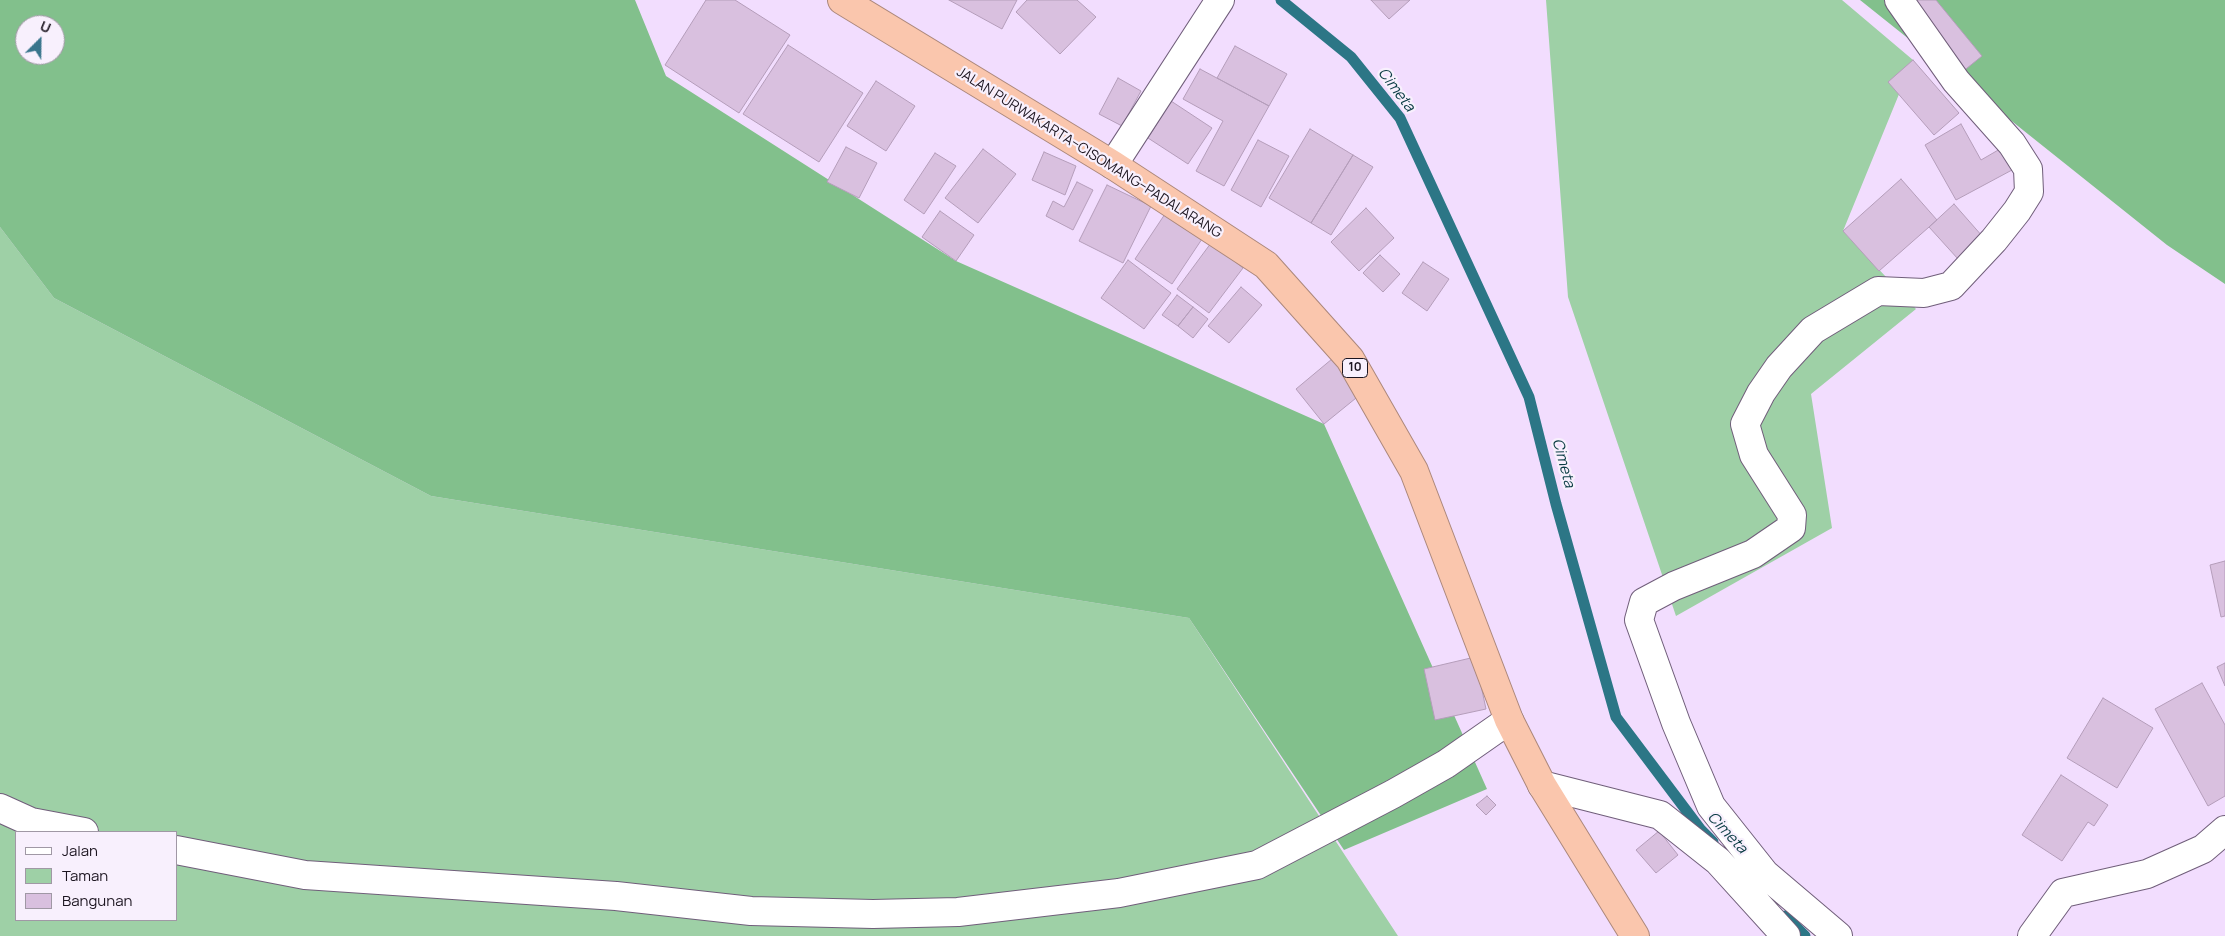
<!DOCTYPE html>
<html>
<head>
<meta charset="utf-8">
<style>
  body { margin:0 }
  #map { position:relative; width:2225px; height:936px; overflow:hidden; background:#f2ddfe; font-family:Manrope,sans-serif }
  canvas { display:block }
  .legend { position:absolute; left:15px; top:831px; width:162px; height:90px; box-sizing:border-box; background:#f8f0fd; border:1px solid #a098a5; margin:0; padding:6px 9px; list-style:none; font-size:15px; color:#1c1520 }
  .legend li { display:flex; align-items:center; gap:10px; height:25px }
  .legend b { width:25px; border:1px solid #a098a5 }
  .north { position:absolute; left:15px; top:15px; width:50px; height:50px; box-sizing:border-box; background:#f8f0fd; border:1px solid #a098a5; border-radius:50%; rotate:23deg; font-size:14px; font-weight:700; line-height:20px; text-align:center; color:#1c1520 }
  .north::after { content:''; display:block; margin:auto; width:18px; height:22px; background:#39758c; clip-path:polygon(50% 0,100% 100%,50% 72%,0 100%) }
</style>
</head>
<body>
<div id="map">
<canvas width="2225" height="936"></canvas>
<ul class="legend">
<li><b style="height:6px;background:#fff"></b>Jalan</li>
<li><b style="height:14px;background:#9ed0a6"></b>Taman</li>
<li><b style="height:14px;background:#d9c0df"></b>Bangunan</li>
</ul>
<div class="north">U</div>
</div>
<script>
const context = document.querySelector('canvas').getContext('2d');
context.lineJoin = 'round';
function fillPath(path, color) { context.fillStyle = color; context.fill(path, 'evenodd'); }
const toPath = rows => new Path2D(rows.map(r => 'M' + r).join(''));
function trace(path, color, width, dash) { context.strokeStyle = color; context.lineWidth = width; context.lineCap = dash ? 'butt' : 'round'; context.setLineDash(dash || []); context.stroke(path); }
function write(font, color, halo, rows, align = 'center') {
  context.font = font + ' Manrope,sans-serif'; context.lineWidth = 4.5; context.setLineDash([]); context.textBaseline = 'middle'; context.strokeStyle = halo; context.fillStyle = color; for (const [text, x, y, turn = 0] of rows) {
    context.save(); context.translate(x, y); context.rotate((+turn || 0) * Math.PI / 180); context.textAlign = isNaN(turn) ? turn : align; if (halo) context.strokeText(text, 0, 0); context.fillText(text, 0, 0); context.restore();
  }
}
fillPath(toPath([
  [1546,0,1842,0,1913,60,1843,231,1916,309,1811,394,1832,528,1676,616,1568,297],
  [0,227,54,298,431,496,1189,618,1398,936,0,936],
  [16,832,176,832,176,920,16,920]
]), '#9ed0a6');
fillPath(toPath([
  [0,0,635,0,666,76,956,261,1324,424,1487,789,1344,850,1189,618,431,496,54,298,0,227],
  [25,25,55,25,55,55,25,55],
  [1860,0,2225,0,2225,284,2167,245]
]), '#82c08c');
trace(toPath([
  [1281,0,1351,57,1400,118,1529,397,1556,504,1616,717,1701,830,1713,842],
  [1785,916,1805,936]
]), '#2c7686', 11);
const building = toPath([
  [706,0,735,0,790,35,739,113,665,65,706,0],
  [949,0,1017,0,1002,29,949,0],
  [1027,0,1077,0,1096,17,1060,54,1016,12,1027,0],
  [1371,0,1410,0,1389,19,1371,0],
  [1914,0,1936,0,1982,56,1961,73,1914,0],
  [788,45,863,93,819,162,743,114,788,45],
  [1235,46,1287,74,1269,106,1217,78,1235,46],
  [1913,60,1959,113,1934,135,1888,82,1913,60],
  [1200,69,1269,106,1224,186,1196,171,1223,121,1183,99,1200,69],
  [1118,78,1141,91,1122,126,1099,114,1118,78],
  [876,81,915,106,886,151,847,126,876,81],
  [1171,101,1212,128,1188,164,1148,138,1171,101],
  [1961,124,1981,160,2000,149,2012,170,1956,200,1925,145,1961,124],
  [1310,129,1353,155,1311,223,1269,198,1310,129],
  [1258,140,1289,156,1261,207,1231,190,1258,140],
  [846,147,877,163,859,198,827,182,846,147],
  [983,149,1016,174,978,223,945,198,983,149],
  [1044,152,1076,166,1065,195,1032,180,1044,152],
  [935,153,956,166,924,214,904,200,935,153],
  [1353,155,1373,167,1331,235,1311,223,1353,155],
  [1901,179,1937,220,1879,271,1843,231,1901,179],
  [1077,182,1093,190,1073,230,1046,216,1053,201,1064,207,1077,182],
  [1107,185,1151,206,1123,263,1079,241,1107,185],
  [1954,204,1983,237,1958,259,1929,227,1954,204],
  [1169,208,1206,233,1172,284,1135,259,1169,208],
  [1366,208,1394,238,1359,271,1331,242,1366,208],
  [940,211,974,235,956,261,922,237,940,211],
  [1211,243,1243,268,1209,313,1177,289,1211,243],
  [1380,255,1400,274,1383,292,1363,273,1380,255],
  [1128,260,1171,293,1144,329,1101,298,1128,260],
  [1423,262,1449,279,1427,311,1402,293,1423,262],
  [1241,287,1262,305,1229,343,1208,326,1241,287],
  [1177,295,1193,307,1178,326,1162,315,1177,295],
  [1193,307,1208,319,1193,338,1178,326,1193,307],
  [1332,359,1361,394,1324,424,1296,389,1332,359],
  [2225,561,2225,616,2221,617,2210,565,2225,561],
  [1475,657,1486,709,1435,720,1424,669,1475,657],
  [2225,663,2225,686,2217,667,2225,663],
  [2202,683,2225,725,2225,796,2208,806,2155,709,2202,683],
  [2103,698,2153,728,2117,788,2067,758,2103,698],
  [2061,775,2108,805,2094,826,2088,822,2062,861,2022,835,2061,775],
  [1487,796,1496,805,1486,815,1476,805,1487,796],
  [1659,831,1678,855,1656,873,1636,850,1659,831]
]);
fillPath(building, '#d9c0df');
trace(building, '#b49dba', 1);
const minor = toPath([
  [1113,165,1220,0],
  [1542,785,1660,815,1718,861,1786,936],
  [0,808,31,822,84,832],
  [176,850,305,875,616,896,751,911,873,914,958,912,1119,893,1257,865,1393,794,1446,764,1509,720],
  [1838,936,1765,874,1711,806,1676,723,1639,620,1644,602,1674,586,1753,554,1791,528,1792,515,1754,455,1745,424,1761,393,1779,367,1813,330,1878,291,1924,293,1951,286,1994,240,2017,211,2029,192,2028,169,2012,144,1956,81,1899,0],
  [2032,936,2063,893,2147,874,2203,849,2225,830]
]);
const highway = toPath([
  [842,0,1113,165,1266,265,1350,359,1414,471,1509,720,1542,785,1635,936]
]);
trace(minor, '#705e7a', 30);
trace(highway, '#ac887c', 30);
trace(minor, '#fff', 28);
trace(highway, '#fac6ad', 28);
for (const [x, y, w] of [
  [1355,368,25]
]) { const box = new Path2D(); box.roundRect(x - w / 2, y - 9.5, w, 19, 4); context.fillStyle = '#f8f0fd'; context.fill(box); trace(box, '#1c1520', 1); }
write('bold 12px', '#1c1520', null, [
  ["10",1355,368]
]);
write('14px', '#1c1520', '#f8f0fd', [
  ["JALAN PURWAKARTA–CISOMANG–PADALARANG",1089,153,32]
]);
write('italic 15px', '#093b43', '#f8f0fd', [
  ["Cimeta",1396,90,53],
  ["Cimeta",1563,463,75],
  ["Cimeta",1727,833,47]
]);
</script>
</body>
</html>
